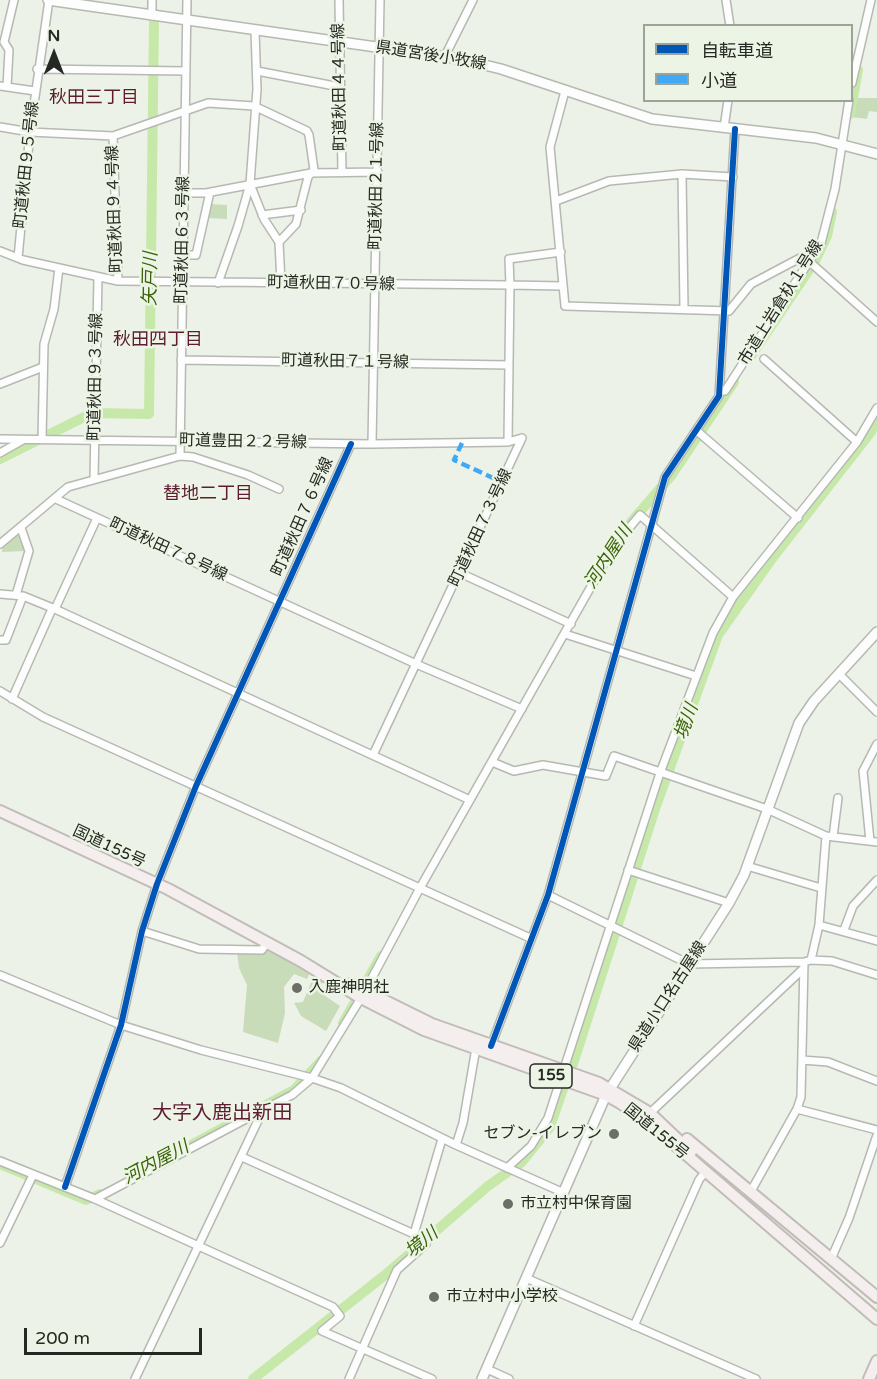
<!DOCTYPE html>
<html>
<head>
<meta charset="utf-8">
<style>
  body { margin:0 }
  #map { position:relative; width:877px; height:1379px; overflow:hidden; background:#edf2e8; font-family:"Varela Round","Noto Sans JP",sans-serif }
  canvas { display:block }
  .legend { position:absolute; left:643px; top:24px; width:210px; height:78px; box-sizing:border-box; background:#ecf5e5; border:2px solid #9da397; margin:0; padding:8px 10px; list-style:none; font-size:18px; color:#262923 }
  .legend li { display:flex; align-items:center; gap:12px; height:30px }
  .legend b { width:30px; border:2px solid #9da397 }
  .north { position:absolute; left:24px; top:24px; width:60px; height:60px; -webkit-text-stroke:4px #ecf5e5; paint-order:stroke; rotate:0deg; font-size:16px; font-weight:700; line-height:24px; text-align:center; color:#262923 }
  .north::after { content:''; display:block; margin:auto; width:21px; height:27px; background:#262923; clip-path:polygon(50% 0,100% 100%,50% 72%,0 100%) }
  .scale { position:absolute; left:24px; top:1328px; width:178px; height:27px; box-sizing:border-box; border:3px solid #262923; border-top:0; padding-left:8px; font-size:18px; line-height:21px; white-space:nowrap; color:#262923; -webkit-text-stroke:4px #ecf5e5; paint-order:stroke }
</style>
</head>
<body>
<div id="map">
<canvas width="877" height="1379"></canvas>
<ul class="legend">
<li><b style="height:8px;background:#0057b8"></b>自転車道</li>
<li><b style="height:8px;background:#3fa9f5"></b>小道</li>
</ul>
<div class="north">N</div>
<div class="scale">200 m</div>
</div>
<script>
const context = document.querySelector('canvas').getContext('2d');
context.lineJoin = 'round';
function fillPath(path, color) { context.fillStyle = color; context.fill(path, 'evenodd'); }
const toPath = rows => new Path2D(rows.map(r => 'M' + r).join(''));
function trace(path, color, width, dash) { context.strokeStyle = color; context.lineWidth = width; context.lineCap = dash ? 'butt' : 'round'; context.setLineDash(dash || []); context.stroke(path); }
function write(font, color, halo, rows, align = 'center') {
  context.font = font + ' "Varela Round","Noto Sans JP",sans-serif'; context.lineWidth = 5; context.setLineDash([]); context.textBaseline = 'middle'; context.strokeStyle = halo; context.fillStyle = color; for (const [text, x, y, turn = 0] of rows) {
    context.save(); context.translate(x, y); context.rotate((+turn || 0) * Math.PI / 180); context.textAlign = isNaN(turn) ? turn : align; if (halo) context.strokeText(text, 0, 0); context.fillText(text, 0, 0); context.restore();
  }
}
fillPath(toPath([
  [855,98,877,98,877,112,869,111,867,119,851,117],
  [210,204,227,205,227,219,206,218],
  [18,533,22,534,26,551,2,552,3,544],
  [260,942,311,970,307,979,294,974,284,987,285,1013,278,1043,243,1032,247,985,239,968,237,952,250,951],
  [315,973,324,978,318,991,340,1006,326,1031,301,1016,294,1003,303,1002]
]), '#c8dcb9');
trace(toPath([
  [850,114,858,70],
  [749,359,815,261,827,236,832,212],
  [0,459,92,413,149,414,154,21],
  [631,522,671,476,734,382],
  [343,1023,381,956],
  [573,1064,656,806,718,635,771,560,871,432,877,419],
  [193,1144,294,1090,322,1060],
  [0,1164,86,1200,100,1194],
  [253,1379,385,1275,488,1186,522,1162,550,1127,564,1086]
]), '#c6e9aa', 10);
const minor = toPath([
  [339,0,342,173],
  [726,0,730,26],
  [152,16,152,0],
  [255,31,257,89,250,184,264,219,279,242],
  [445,56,473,0],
  [37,69,186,71],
  [257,71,340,87],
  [852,83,871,0],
  [0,86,35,91],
  [7,87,9,50,4,42,14,0],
  [565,91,550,147,565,306,729,311,751,284,800,258,811,263,877,322],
  [0,127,30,132,113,136,208,103,254,106,307,131,309,135,314,170,308,177,296,224,279,242,281,283],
  [724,128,728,100],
  [113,136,118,281],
  [682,174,684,309],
  [184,193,206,193,311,173,378,172],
  [556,201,609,181,682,174,733,177],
  [262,215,301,210],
  [0,251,23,260,118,281,510,285,508,442],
  [561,252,509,259,510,285,563,286],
  [183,255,196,255,210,192],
  [18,258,30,132,49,0],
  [218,283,238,226,250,184],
  [764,359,857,442],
  [181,360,509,365],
  [0,384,43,367],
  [721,391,725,391,821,243,835,189,849,100],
  [697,431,798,518],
  [0,439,372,444,508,442,522,438],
  [42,440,44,344,54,309,59,268],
  [372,444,380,0],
  [0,453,23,440],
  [180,456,193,457,248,475,279,489],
  [94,478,98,277],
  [56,499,416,664,522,709],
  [0,544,68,487,180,456,187,0],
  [460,573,571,624],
  [0,594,23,596,55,609,470,800],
  [16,595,29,551,21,528],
  [55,609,97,518],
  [565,634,696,676],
  [0,640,6,640,23,596],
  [839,674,877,712],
  [0,691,43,717,530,938],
  [12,699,52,609],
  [373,755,522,438],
  [492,762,514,771,543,765,606,776,614,756,767,809,826,836,877,842],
  [833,837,838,798],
  [870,841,863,771,877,744],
  [747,866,821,888],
  [628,870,729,903],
  [548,895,689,964,804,962,811,960,832,961,877,975],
  [819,925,877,941],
  [844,930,853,906,877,880],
  [142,931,199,949,262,950,267,942],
  [811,960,819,925,826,836],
  [0,975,121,1025,201,1050,312,1078,341,1088,456,1145,564,1193],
  [365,991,420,888,614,546,640,515,733,597],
  [491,1046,548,895,665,477,719,396,735,129],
  [802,1060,828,1062,877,1081],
  [797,1109,877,1130],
  [650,1113,803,969],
  [456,1145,463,1123,476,1048],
  [242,1157,414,1234,426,1244,397,1270,349,1379],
  [0,1161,95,1199,333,1307,340,1316,322,1331,432,1379],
  [507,1168,531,1146,548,1118,660,773,713,633,733,597,857,442,877,408],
  [65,1187,121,1025,142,931,157,884,196,786,351,444],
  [751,1191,797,1109,801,1097,804,962],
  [95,1199,263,1110],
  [414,1234,442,1139],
  [0,1243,33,1175],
  [831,1259,849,1218,877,1135],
  [526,1278,756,1379],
  [634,1326,699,1180,705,1172],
  [487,1369,509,1379],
  [135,1379,263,1110,292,1095,312,1078,361,998]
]);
const secondary = toPath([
  [48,0,460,59,501,69,652,119,816,138,877,154],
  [482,1379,606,1095,729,903,744,875,799,723,814,701,877,632]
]);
const trunk = toPath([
  [0,811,168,889,301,961,361,998,424,1030,606,1095,620,1103,646,1120,877,1319],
  [351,984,432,1024,599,1083,650,1113,691,1152],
  [687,1139,877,1297],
  [869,1379,877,1361]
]);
trace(minor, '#b5b9b2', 10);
trace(secondary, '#b5b9b2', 12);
trace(trunk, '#c2bcb9', 14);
trace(minor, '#fcfdfc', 7);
trace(secondary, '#fcfdfc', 9);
trace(trunk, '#f4eeee', 10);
trace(toPath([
  [462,443,454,460,502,482]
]), '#3fa9f5', 4.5, [9, 4.5]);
trace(toPath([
  [491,1046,548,895,665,477,719,396,735,129],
  [65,1187,121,1025,142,931,157,884,196,786,351,444]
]), '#0057b8', 6);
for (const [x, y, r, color] of [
  [297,988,6,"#6c6f68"],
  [614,1134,6,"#6c6f68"],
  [508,1204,6,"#6c6f68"],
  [434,1297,6,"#6c6f68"]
]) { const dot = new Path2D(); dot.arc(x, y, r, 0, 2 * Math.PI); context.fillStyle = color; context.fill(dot); trace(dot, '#ecf5e5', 2); }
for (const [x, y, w] of [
  [551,1076,42]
]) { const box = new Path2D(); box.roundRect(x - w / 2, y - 12, w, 24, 4.5); context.fillStyle = '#ecf5e5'; context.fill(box); trace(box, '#262923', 1.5); }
write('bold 15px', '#262923', null, [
  ["155",551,1076]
]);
write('16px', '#262923', '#ecf5e5', [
  ["県道宮後小牧線",431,56,9],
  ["町道秋田４４号線",340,87,-91],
  ["町道秋田９５号線",27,165,-84],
  ["町道秋田２１号線",377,186,-89],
  ["町道秋田９４号線",115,209,-92],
  ["町道秋田６３号線",183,240,-89],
  ["町道秋田７０号線",331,284,1],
  ["市道上岩倉杁１号線",781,303,-58],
  ["町道秋田７１号線",345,362,1],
  ["町道秋田９３号線",96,377,-89],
  ["町道豊田２２号線",243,442,1],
  ["町道秋田７６号線",303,517,-66],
  ["町道秋田７３号線",481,528,-65],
  ["町道秋田７８号線",168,550,25],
  ["国道155号",109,847,25],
  ["県道小口名古屋線",668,997,-57],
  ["国道155号",656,1132,39]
]);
write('16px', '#262923', '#ecf5e5', [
  ["入鹿神明社",309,988],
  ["セブン-イレブン",602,1134,"right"],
  ["市立村中保育園",520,1204],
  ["市立村中小学校",446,1297]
], 'left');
write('18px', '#5e1b33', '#ecf5e5', [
  ["秋田三丁目",94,98],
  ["秋田四丁目",158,340],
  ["替地二丁目",208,494]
]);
write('italic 18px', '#3b6308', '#ecf5e5', [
  ["矢戸川",151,279,-89],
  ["河内屋川",609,557,-57],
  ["境川",687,722,-70],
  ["河内屋川",156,1163,-28],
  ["境川",422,1243,-39]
]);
write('20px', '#5e1b33', '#ecf5e5', [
  ["大字入鹿出新田",222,1114]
]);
</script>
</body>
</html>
